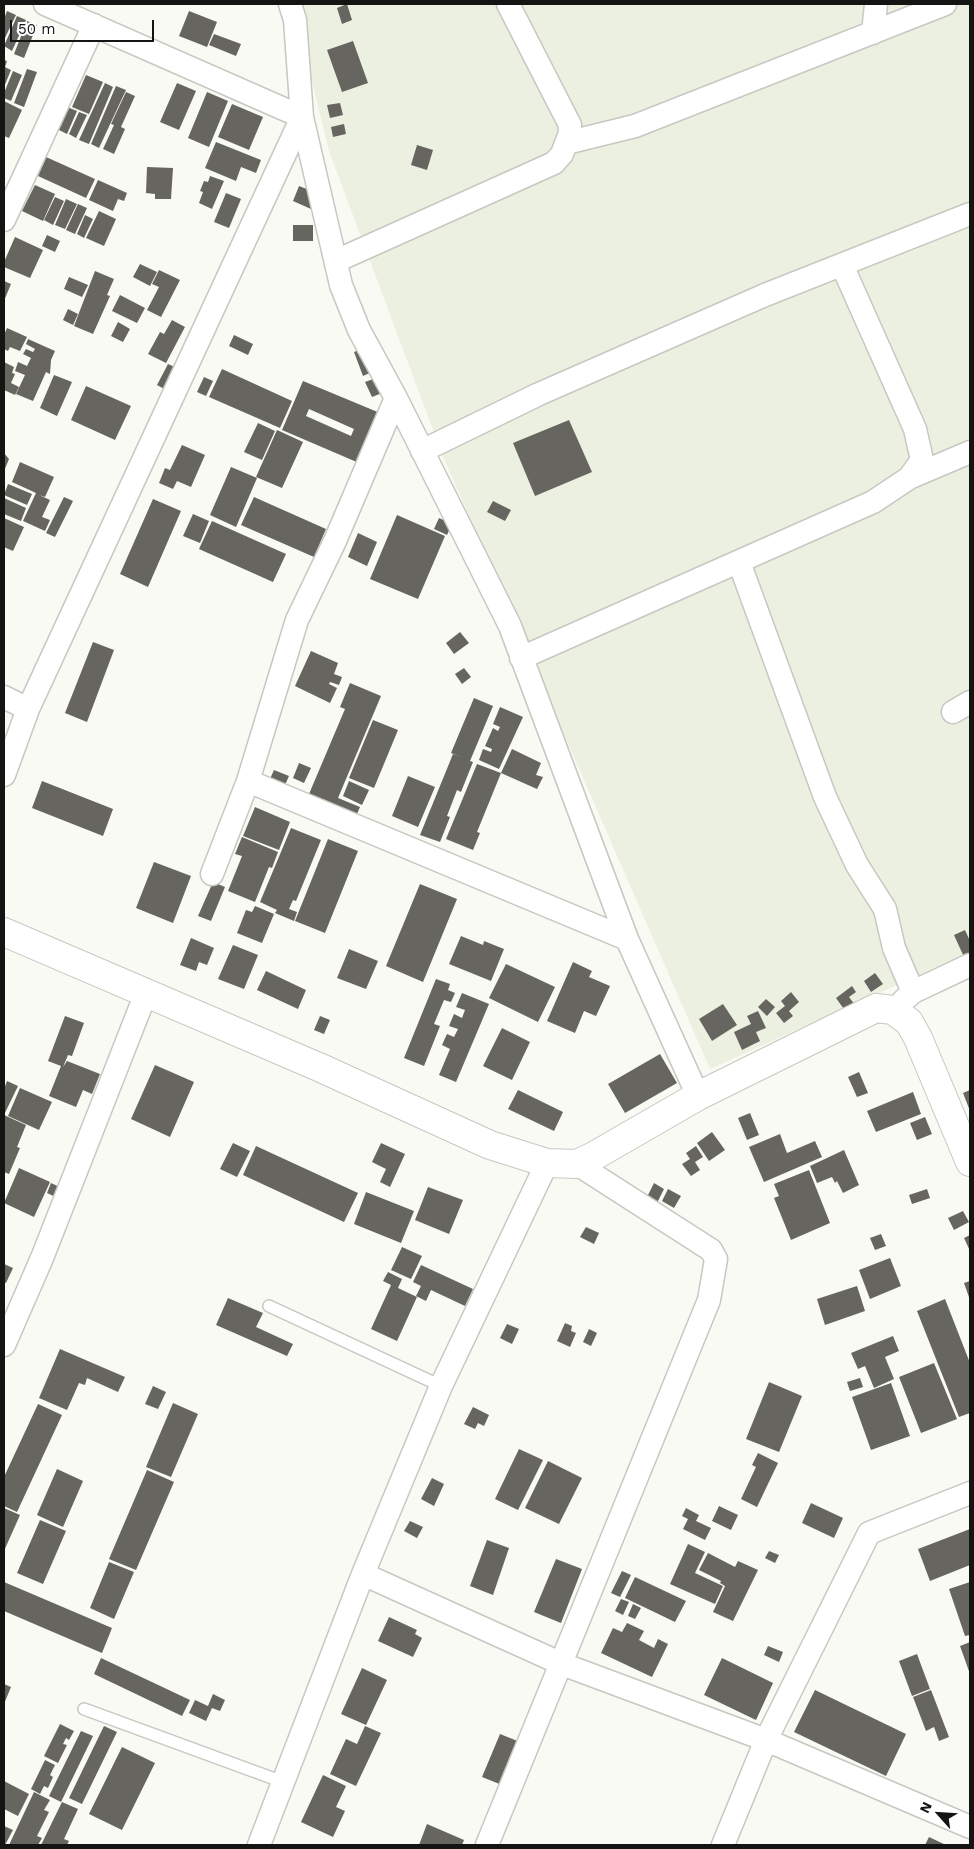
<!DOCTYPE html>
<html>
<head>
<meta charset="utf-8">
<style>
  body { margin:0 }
  #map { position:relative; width:974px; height:1849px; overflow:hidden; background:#f8faf3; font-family:"Work Sans",sans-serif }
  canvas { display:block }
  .frame { position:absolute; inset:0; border:5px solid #141513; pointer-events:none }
  .north { position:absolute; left:914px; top:1789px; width:50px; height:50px; -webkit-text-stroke:4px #fff; paint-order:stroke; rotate:296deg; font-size:14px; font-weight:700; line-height:20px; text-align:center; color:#141513 }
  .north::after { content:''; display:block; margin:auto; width:18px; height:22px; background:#141513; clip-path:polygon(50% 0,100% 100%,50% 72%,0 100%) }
  .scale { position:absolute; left:10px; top:20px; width:144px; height:22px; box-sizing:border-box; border:2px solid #141513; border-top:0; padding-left:6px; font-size:15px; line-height:18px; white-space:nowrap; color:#141513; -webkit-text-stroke:4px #fff; paint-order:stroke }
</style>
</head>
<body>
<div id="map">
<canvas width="974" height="1849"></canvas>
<div class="frame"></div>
<div class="north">N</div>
<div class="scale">50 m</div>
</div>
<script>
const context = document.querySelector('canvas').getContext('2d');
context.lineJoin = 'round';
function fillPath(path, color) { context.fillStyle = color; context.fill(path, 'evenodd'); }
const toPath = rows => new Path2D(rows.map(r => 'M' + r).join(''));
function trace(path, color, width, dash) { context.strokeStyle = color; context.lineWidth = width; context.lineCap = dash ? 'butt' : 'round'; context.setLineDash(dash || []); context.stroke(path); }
fillPath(toPath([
  [293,4,970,4,970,952,710,1069,442,454,329,151]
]), '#ecf0e1');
fillPath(toPath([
  [347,4,352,20,342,24,337,8],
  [7,11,16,15,5,38,4,19],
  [189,11,217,22,207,47,179,36],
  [17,16,26,20,12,51,4,46],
  [27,21,37,25,24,58,14,54],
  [214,34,241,44,236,56,209,45],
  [353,41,368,83,342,92,327,50],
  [4,60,7,61,5,67,11,70,4,87],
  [27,69,37,72,24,107,14,103],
  [13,71,22,75,11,101,4,98,4,93],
  [86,75,103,82,89,114,72,107],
  [105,83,113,87,89,144,79,140],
  [177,83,196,91,179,130,160,122],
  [116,86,126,90,99,148,91,144],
  [126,92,135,96,121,127,125,129,114,154,103,149,114,125,111,124],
  [207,92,228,101,209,147,188,138],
  [4,101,22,110,9,138,4,136],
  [340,103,343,115,330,118,327,105],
  [232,104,263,117,249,150,218,137],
  [67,107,77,111,67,134,57,129],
  [79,112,87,115,76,138,69,134],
  [344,124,346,134,333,137,331,127],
  [216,142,261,160,256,173,241,167,236,181,205,168],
  [417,145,433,150,427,170,411,165],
  [46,157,95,179,86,198,38,176],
  [147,167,173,168,171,199,155,199,155,194,146,193],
  [210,176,224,181,212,209,199,203,203,192,200,191,204,181,208,182],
  [98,180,127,193,124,201,118,199,113,211,89,200],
  [35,185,55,194,43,221,22,211],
  [299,186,317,193,311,209,293,201],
  [226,193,241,199,229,228,214,222],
  [55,197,64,201,53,225,44,220],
  [66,199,77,204,65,229,55,225],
  [78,204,87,208,75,234,66,230],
  [99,211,116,219,104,246,86,238],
  [85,215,93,219,84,238,77,234],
  [293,225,313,225,313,241,293,241],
  [47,235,60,241,55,252,42,246],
  [15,237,43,250,30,278,4,267,4,262],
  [140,264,157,272,150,286,133,277],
  [159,270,180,280,161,317,147,310,159,287,152,284],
  [95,271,114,279,107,295,110,296,93,334,74,326],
  [69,277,88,285,82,297,64,289],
  [4,281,11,284,4,301],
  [120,295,145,308,137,323,112,311],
  [68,309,78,314,73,325,63,320],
  [172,320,185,327,166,363,148,354,160,332,164,334],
  [118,322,130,329,123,342,111,336],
  [7,328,27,337,20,351,10,347,8,351,4,349,4,335],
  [234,335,253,344,248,355,229,346],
  [28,339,55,351,51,360,50,374,46,372,33,401,16,394,25,375,15,371,18,362,27,366,31,358,23,354,26,349,33,352,35,349,26,344],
  [365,347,374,371,363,376,354,352],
  [4,362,14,367,12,373,15,374,11,383,19,387,15,395,4,390],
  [168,364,179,369,168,391,157,385],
  [222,369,292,401,280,428,209,397],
  [54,375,72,382,57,416,40,408],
  [204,377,213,381,206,396,197,392],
  [376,378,382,393,372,397,365,382],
  [303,381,380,413,359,463,282,430],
  [309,409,354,429,351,436,306,416],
  [86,386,131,406,115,440,71,420],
  [569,420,592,472,535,496,513,443],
  [258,423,275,431,262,460,244,452],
  [277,430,303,442,282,488,256,477],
  [182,445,205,455,191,487,177,481,173,489,159,483,165,468,170,470],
  [4,453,9,459,4,471],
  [20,462,54,477,45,497,39,495,50,500,42,517,50,520,45,531,23,521,36,493,12,482],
  [231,467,257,478,236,527,210,515],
  [8,484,32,494,27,505,4,495],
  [64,497,73,501,55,537,46,533],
  [254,497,326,529,314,557,241,525],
  [4,498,26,508,21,521,4,514],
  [153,499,181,511,148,587,120,574],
  [493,501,511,510,505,521,487,512],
  [193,514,209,521,200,543,183,536],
  [397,515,445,536,418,599,370,579],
  [4,518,24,527,13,551,4,547],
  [439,518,452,524,447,535,434,529],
  [212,521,286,554,273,582,199,549],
  [358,533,377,542,367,566,348,557],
  [460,632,469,643,454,654,446,643],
  [93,642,114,650,87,722,65,713],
  [311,651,338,663,334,674,342,677,339,685,330,682,329,684,337,688,330,703,295,686],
  [464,668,471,677,462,684,455,674],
  [350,683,381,696,338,798,360,807,357,814,309,794,345,709,340,707],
  [474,698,493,706,470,761,473,762,461,792,457,790,447,816,450,817,440,842,420,835,453,754,462,757,451,753],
  [500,707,523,717,499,769,479,760,483,749,491,752,492,749,485,746,493,728,498,731,500,727,493,724],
  [373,720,398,730,374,788,349,778],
  [512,749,541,763,536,775,543,777,537,789,501,773],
  [299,763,311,768,304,783,293,778],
  [477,764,501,773,477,832,480,833,473,850,446,839],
  [274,770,289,776,284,787,269,781],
  [408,776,435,787,418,827,392,816],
  [42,781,113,809,103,836,32,808],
  [349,781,369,790,362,805,343,796],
  [255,807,290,822,279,850,243,836],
  [291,828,321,840,296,901,293,900,289,909,297,912,294,921,275,913,277,910,260,902],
  [242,837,278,852,272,868,269,867,255,902,228,891,242,856,235,854],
  [328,839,358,851,325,933,295,921],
  [154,862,191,876,173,923,136,908],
  [213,882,225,887,211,921,198,916],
  [420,884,457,899,423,982,386,966],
  [255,906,274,914,262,943,237,933,246,910,252,912],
  [965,930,970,941,970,954,964,957,954,935],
  [461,936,483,945,484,941,504,949,491,981,449,964],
  [191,938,214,948,207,965,199,962,196,971,180,965],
  [233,945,258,955,244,989,218,979],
  [349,949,378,961,366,989,337,978],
  [573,962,592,971,589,977,610,986,596,1016,584,1011,575,1033,547,1021],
  [506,964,555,987,538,1022,489,998],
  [266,971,306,990,298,1009,257,990],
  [875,973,883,984,871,992,864,981],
  [436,979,450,984,448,990,455,993,451,1002,444,1000,434,1024,440,1026,424,1066,404,1058],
  [852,986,856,992,849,997,855,1005,846,1012,836,998],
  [791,992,799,1002,789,1011,793,1016,784,1023,776,1013,785,1006,781,1001],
  [462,993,489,1004,456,1082,439,1075,450,1049,442,1045,447,1034,454,1037,458,1029,449,1026,454,1014,462,1018,465,1010,456,1007],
  [766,999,775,1007,767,1016,758,1007],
  [723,1004,737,1025,712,1041,699,1019],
  [758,1011,766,1028,756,1032,760,1041,742,1050,734,1032,751,1024,747,1016],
  [65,1016,84,1023,72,1056,68,1055,63,1067,67,1061,100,1074,92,1094,83,1090,76,1107,49,1096,61,1066,48,1061],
  [320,1016,330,1020,324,1034,314,1030],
  [502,1028,530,1042,512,1080,483,1066],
  [660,1054,677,1083,625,1113,608,1084],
  [155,1065,194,1082,170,1137,131,1119],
  [859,1072,868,1093,857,1097,848,1077],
  [7,1081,18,1086,4,1115,26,1125,17,1147,20,1148,9,1174,4,1172,4,1089],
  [20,1088,52,1102,39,1130,8,1116],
  [518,1090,563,1112,554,1131,508,1109],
  [970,1090,970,1111,963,1093],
  [913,1092,921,1114,876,1132,867,1111],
  [750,1113,759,1135,747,1140,738,1118],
  [925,1117,932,1134,917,1140,910,1123],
  [712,1132,725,1150,709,1161,697,1143],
  [780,1134,787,1153,815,1141,822,1157,764,1182,749,1147],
  [233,1143,250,1151,237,1177,220,1169],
  [381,1143,405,1154,390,1187,380,1182,386,1169,372,1162],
  [256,1146,358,1193,344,1222,243,1175],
  [696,1146,703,1157,695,1162,700,1170,691,1176,682,1164,690,1159,686,1153],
  [844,1150,859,1185,843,1193,837,1181,835,1183,832,1177,817,1183,810,1166],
  [19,1168,50,1182,34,1217,4,1203],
  [809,1170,830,1223,791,1240,774,1198,779,1196,774,1184],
  [51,1183,66,1190,62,1200,47,1193],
  [654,1183,664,1189,657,1203,647,1197],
  [428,1187,463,1200,449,1234,415,1220],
  [668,1189,681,1196,674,1208,662,1201],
  [927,1189,930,1198,912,1204,909,1195],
  [366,1192,414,1211,401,1243,354,1224],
  [963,1211,969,1222,954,1230,948,1218],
  [586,1227,599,1233,594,1244,580,1237],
  [881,1234,886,1246,875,1250,870,1238],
  [970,1235,970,1251,964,1238],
  [402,1247,422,1256,411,1279,391,1270],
  [890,1258,901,1286,870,1299,859,1270],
  [4,1264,13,1268,6,1283,4,1282],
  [421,1265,473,1289,465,1306,431,1290,426,1301,416,1296,421,1286,413,1282],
  [388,1272,402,1279,398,1288,417,1297,397,1341,371,1329,391,1285,383,1281],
  [970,1281,970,1300,964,1283],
  [857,1286,865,1311,825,1325,817,1299],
  [228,1298,263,1313,256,1327,293,1344,287,1356,216,1325],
  [945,1299,970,1363,970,1413,959,1417,917,1311],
  [565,1323,572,1326,571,1331,576,1333,570,1347,557,1341],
  [507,1324,519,1329,512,1344,500,1338],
  [589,1329,597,1333,591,1346,583,1342],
  [893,1336,899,1351,885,1357,894,1379,874,1388,865,1366,858,1369,851,1353],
  [60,1349,125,1377,118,1392,87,1378,85,1385,79,1383,67,1410,39,1398],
  [934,1363,957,1419,921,1433,899,1377],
  [860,1378,863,1387,850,1391,847,1382],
  [769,1382,802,1396,779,1452,746,1439],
  [891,1383,910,1436,871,1450,852,1397],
  [153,1386,166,1392,158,1409,145,1404],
  [173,1403,198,1414,171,1477,146,1467],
  [38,1404,62,1415,17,1512,4,1506,4,1477],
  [473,1407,489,1415,484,1426,478,1423,475,1429,464,1424],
  [519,1449,543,1460,518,1510,495,1499],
  [758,1453,778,1463,757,1507,741,1499,756,1467,752,1465],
  [548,1461,582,1478,559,1524,525,1508],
  [57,1469,83,1481,63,1527,37,1515],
  [147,1470,174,1482,136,1570,109,1559],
  [432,1478,444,1484,434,1506,421,1499],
  [811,1503,843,1518,834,1538,802,1523],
  [719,1506,738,1515,731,1530,712,1521],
  [4,1508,20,1515,4,1551],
  [686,1508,699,1515,696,1521,711,1528,705,1540,683,1529,688,1519,682,1516],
  [40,1520,66,1531,43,1584,17,1573],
  [410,1521,423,1527,417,1538,404,1531],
  [970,1529,970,1565,930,1581,918,1549],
  [487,1540,509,1548,493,1595,470,1586],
  [688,1544,705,1552,695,1573,723,1586,715,1604,670,1584],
  [769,1551,779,1555,775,1563,765,1558],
  [708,1553,735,1567,738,1561,758,1570,733,1621,713,1612,725,1586,720,1583,721,1581,699,1570],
  [556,1559,582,1569,561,1623,534,1612],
  [109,1562,134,1572,114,1619,90,1608],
  [622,1571,631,1575,620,1597,611,1593],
  [635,1577,686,1601,675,1622,625,1598],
  [4,1582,112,1628,102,1653,4,1611],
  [970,1582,970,1635,965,1636,949,1589],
  [621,1599,629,1602,623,1615,615,1611],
  [633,1604,641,1608,635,1619,628,1616],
  [389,1617,417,1630,415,1634,422,1638,413,1657,378,1641],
  [627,1623,644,1631,639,1640,654,1648,658,1639,668,1644,652,1677,601,1653,613,1628,622,1632],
  [970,1642,970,1674,960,1646],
  [768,1646,783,1652,779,1662,764,1655],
  [917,1654,930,1689,912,1696,899,1661],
  [101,1658,190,1700,182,1716,94,1674],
  [722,1658,773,1683,756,1720,704,1695],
  [362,1668,387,1680,366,1725,341,1714],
  [4,1684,11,1687,4,1704],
  [815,1690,906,1734,886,1776,794,1732],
  [931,1690,949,1737,939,1741,934,1727,926,1731,913,1697],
  [213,1694,225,1700,220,1711,212,1708,206,1721,189,1713,195,1700,208,1706],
  [60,1724,74,1731,69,1740,66,1738,63,1744,67,1745,58,1763,44,1756],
  [104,1726,117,1732,82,1804,69,1798],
  [365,1726,381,1733,356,1786,330,1774,346,1739,357,1744],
  [81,1731,93,1736,61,1802,49,1796],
  [500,1734,520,1742,502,1785,482,1777],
  [122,1747,155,1763,122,1830,89,1814],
  [45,1760,55,1765,50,1775,53,1777,48,1788,44,1786,40,1794,31,1789],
  [323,1775,346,1786,336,1807,345,1811,333,1837,301,1822],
  [4,1781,29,1794,18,1816,4,1809],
  [34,1792,50,1800,44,1810,49,1812,37,1836,42,1838,38,1845,9,1845],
  [62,1802,78,1809,64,1839,69,1841,67,1845,41,1845],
  [427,1824,464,1840,462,1845,419,1845],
  [4,1826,13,1830,5,1845,4,1845],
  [929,1837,946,1845,925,1845]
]), '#66655f');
const lane = toPath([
  [269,1306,441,1386],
  [84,1709,283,1782]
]);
const street = toPath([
  [290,4,295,20,302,117,341,285,359,330,396,398,510,626,627,939,698,1096],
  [873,33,876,4],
  [566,143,635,126,945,4],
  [4,220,94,25],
  [336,261,554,163,562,154,570,133,570,125,508,4],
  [422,451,539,394,765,295,970,214],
  [909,478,970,452],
  [739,562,825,797,857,865,885,909,894,948,913,992],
  [521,658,873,502,909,478,922,460,915,429,842,265],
  [4,697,28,709],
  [953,712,970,702],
  [4,775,28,709,302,117,45,4],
  [248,781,627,939],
  [212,874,248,781,297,620,335,541,396,398],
  [903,1001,913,992,970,965],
  [4,1345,42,1258,146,993],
  [363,1574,562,1664,766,1740,970,1827],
  [259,1845,363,1574,441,1386,547,1163],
  [487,1845,709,1300,716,1259,711,1250,577,1164],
  [723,1845,766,1740,869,1533,970,1493]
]);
const secondary = toPath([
  [4,932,321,1068,490,1145,547,1163,577,1164,594,1156,698,1096,876,1008,893,1010,909,1022,918,1038,970,1162]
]);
trace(lane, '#c6c8c1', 14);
trace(street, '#c6c8c1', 25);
trace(secondary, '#c6c8c1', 30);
trace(lane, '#fff', 11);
trace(street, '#fff', 22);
trace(secondary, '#fff', 28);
</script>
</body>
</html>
